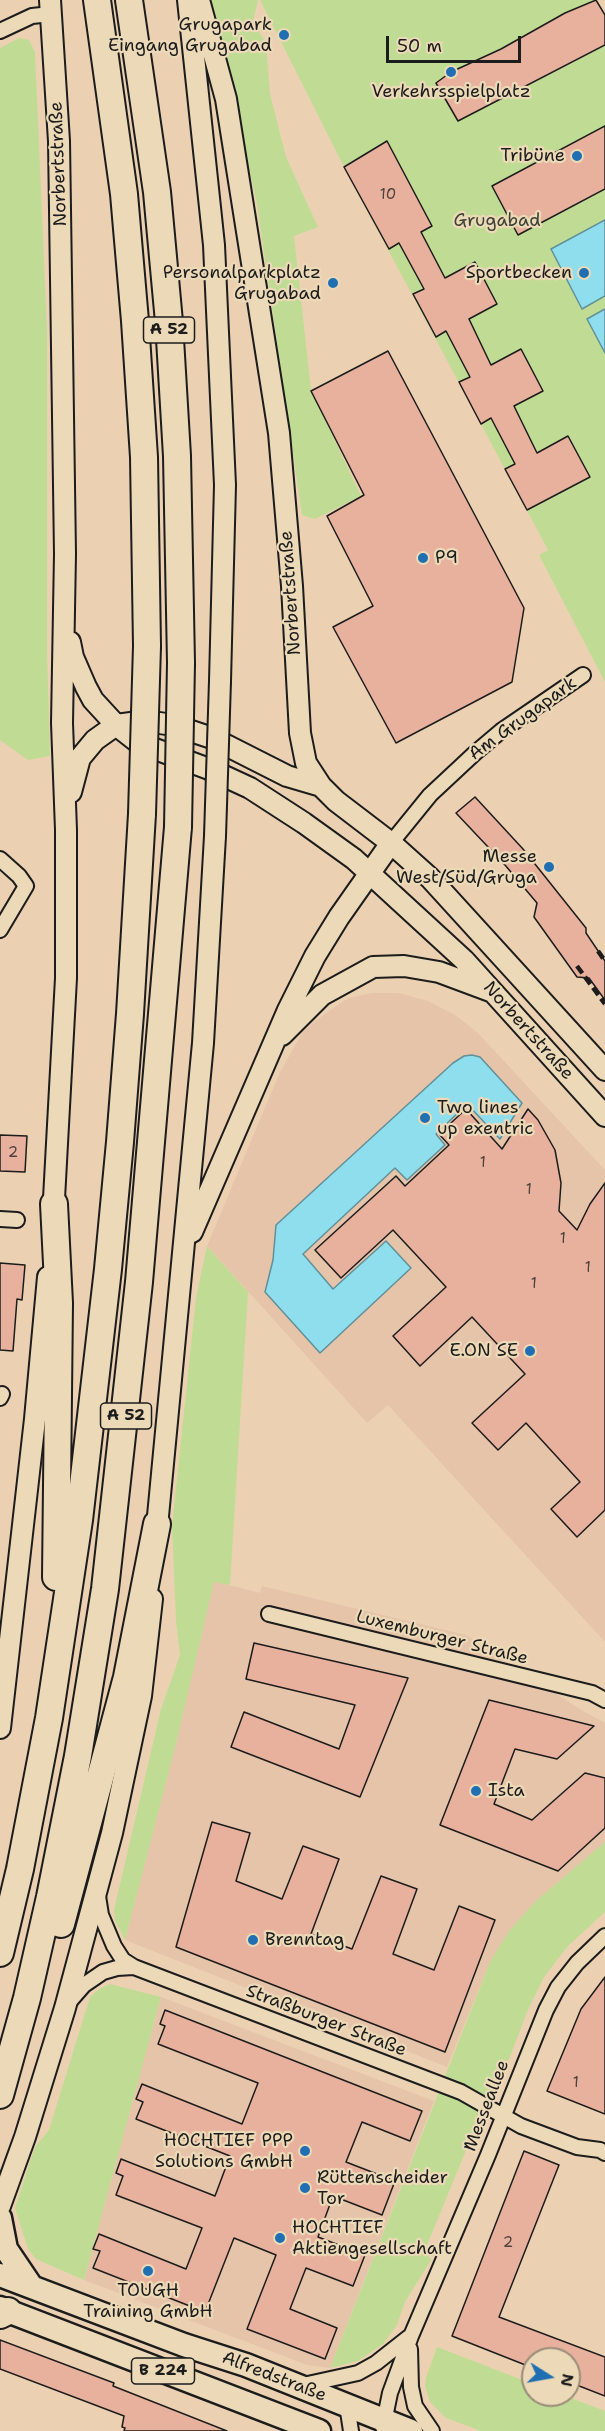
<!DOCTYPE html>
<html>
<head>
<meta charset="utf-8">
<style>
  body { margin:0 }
  #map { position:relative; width:605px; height:2431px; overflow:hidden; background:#ebd1b2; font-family:"Shantell Sans",sans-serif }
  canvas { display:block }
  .north { position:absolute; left:521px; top:2347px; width:60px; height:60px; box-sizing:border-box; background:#ecd9b7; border:2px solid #998d79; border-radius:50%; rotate:101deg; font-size:16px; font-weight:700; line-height:24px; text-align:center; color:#1c1c1c }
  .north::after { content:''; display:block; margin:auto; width:21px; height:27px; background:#1f6fb2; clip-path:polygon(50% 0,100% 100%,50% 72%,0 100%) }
  .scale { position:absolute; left:386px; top:36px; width:135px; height:27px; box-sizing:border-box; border:3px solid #1c1c1c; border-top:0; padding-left:8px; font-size:18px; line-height:21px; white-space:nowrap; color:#1c1c1c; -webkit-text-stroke:4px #ecd9b7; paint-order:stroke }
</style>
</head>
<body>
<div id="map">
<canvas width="605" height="2431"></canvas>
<div class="north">N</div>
<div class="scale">50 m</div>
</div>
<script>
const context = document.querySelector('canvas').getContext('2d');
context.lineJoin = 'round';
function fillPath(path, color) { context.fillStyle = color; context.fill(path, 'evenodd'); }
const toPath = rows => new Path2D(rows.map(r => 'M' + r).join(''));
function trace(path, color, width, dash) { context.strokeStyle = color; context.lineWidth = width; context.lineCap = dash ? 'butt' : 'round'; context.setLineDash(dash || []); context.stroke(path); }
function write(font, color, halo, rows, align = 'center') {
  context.font = font + ' "Shantell Sans",sans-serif'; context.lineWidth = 4.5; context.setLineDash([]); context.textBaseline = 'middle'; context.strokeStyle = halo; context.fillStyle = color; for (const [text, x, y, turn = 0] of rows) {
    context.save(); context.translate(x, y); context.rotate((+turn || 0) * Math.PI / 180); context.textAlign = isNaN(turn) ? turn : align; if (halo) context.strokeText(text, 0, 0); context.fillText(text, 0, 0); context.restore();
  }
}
fillPath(toPath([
  [372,993,399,993,428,1001,455,1015,477,1032,605,1170,605,1642,388,1405,367,1423,207,1246,280,1072,302,1033,315,1021,339,1004,349,998],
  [214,1581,260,1593,262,1586,466,1635,578,1708,605,1723,605,1842,536,1901,509,1931,490,1962,447,2067,125,1940,176,1744],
  [161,1997,434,2101,330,2368,307,2365,84,2280]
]), '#e6c4a9');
fillPath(toPath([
  [210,0,258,0,253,22,266,43,270,94,286,157,318,227,294,236,311,390,361,496,315,519,302,515,257,204],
  [260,0,596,0,436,83,458,121,605,45,605,682,539,555,548,550,344,167],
  [19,38,29,40,35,52,47,330,47,654,50,756,28,760,0,740,0,48],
  [207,1246,248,1292,230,1585,214,1582,176,1744,125,1940,115,1920,114,1910,161,1709,180,1655,176,1621,172,1526,196,1298],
  [605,1842,605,1912,568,1946,544,1977,527,2012,476,2146,469,2143,425,2250,431,2260,405,2302,397,2325,383,2344,358,2361,330,2368,490,1962,509,1931,536,1901],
  [110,1984,161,1997,84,2280,36,2259,28,2249,15,2208,35,2147,49,2130,90,1997,99,1989],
  [437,2347,533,2384,533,2395,563,2395,605,2411,605,2431,481,2431,446,2418,430,2402,425,2386,426,2378]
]), '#c0dc94');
const water = toPath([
  [605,220,605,296,582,309,551,249,605,220],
  [605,309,605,353,587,319,605,309],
  [472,1055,480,1057,522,1103,500,1139,467,1104,436,1134,445,1145,407,1180,395,1168,303,1254,333,1289,386,1241,411,1268,320,1353,265,1292,273,1260,276,1225,453,1063,464,1056,472,1055]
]);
fillPath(water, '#8fdeed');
trace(water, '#619099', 1.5);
const building = toPath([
  [596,0,605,15,605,45,458,121,436,83,451,72,501,49,565,13,596,0],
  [605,126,605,189,518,235,492,186,605,126],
  [387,141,432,226,421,232,445,278,475,262,497,304,469,319,491,365,521,349,543,391,514,406,537,453,568,436,590,477,527,510,505,469,515,464,491,418,481,424,459,382,470,377,446,331,436,337,413,294,424,289,399,243,389,249,344,167,387,141],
  [388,351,524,608,512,682,396,743,333,627,373,606,327,516,364,495,311,391,388,351],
  [475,797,523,849,586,928,586,933,605,961,605,1000,589,978,577,977,534,917,537,903,505,865,456,813,475,797],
  [466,1109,502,1149,528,1109,538,1120,555,1150,561,1183,559,1211,577,1230,590,1204,605,1183,605,1510,577,1537,551,1509,580,1482,526,1423,498,1450,472,1423,525,1374,472,1317,420,1366,393,1336,446,1287,393,1230,341,1278,315,1250,396,1176,405,1186,449,1145,439,1134,466,1109],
  [0,1135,27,1136,25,1172,0,1171,0,1135],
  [0,1263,25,1265,22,1300,17,1299,13,1351,0,1350,0,1263],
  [254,1643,408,1678,360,1797,231,1747,244,1712,339,1749,355,1705,246,1679,254,1643],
  [489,1700,594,1726,557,1759,515,1749,494,1804,532,1820,585,1773,605,1778,605,1828,558,1871,440,1825,489,1700],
  [212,1822,250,1833,236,1881,282,1899,303,1846,339,1859,311,1934,352,1949,381,1876,417,1889,393,1954,434,1970,459,1906,495,1920,445,2052,176,1947,212,1822],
  [605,1977,605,2114,547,2091,581,2009,605,1977],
  [165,2010,422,2111,410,2141,362,2122,346,2162,395,2181,382,2215,333,2196,318,2237,365,2255,353,2286,306,2268,290,2309,337,2328,325,2359,247,2329,276,2255,234,2238,205,2312,93,2268,100,2251,93,2249,99,2234,186,2269,202,2228,116,2195,123,2176,116,2173,121,2159,215,2196,230,2156,136,2119,143,2102,136,2099,142,2084,242,2124,258,2083,158,2044,165,2026,160,2024,165,2010],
  [524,2151,559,2165,499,2317,605,2357,605,2396,569,2382,569,2359,533,2359,533,2368,452,2336,524,2151],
  [0,2340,114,2383,113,2386,227,2431,124,2431,125,2428,122,2427,124,2416,0,2369,0,2340]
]);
fillPath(building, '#e8b19d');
trace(building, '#1c1c1c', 1.5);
const street = toPath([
  [0,31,32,16,51,14],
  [391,843,430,795,475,753,501,731,583,675],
  [0,859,19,876,26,886,0,930],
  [0,1219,17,1220],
  [0,1398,2,1394],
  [269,1614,592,1693,605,1700],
  [98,1896,101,1915,114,1946,123,1960,134,1967,461,2092,521,2126,577,2147,600,2150,605,2153],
  [70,2001,84,1985,103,1972,117,1968,134,1967],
  [410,2349,411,2387,415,2406,432,2431],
  [303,2385,358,2373,376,2363,409,2337],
  [347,2405,351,2431],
  [383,2427,390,2393,411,2336,488,2155,546,2010,558,1987,577,1963,605,1936]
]);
const secondary = toPath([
  [50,0,59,141,65,554,62,723,66,830,66,978,53,1217],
  [188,0,214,245,225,485,220,681],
  [199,0,226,99,279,433,292,586,300,733,306,763,321,786,336,801,391,843,430,878,605,1070],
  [70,642,73,657,86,687,93,700,116,725,139,743,209,769,250,788,304,823,354,859,464,960,605,1116],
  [71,792,80,758,95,740,116,725,146,721,173,725,212,738,287,776,321,786],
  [282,1035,322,995,373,967,404,966,439,972,490,991],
  [192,1232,288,1010,315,956,339,917,391,843],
  [156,1537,203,1043,215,836],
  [0,1728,35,1419,48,1277],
  [0,2206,25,2137,65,2008,112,1833,141,1696,152,1599]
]);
const primary = toPath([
  [0,2218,6,2249,31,2286],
  [0,2275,184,2345,246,2365,411,2431],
  [0,2308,319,2431]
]);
const highway = toPath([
  [97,0,124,194,135,321,144,457,147,646],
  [129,0,157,192,169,322,177,456,181,663],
  [54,1204,59,1303,56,1577],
  [61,1924,127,1677,157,1524],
  [0,1953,20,1869,49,1718,79,1520,108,1269,120,1142,130,1014,142,814],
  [0,2095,27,1998,50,1897,78,1756,105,1589,139,1282,178,827],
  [0,2315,8,2311]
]);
trace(street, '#1c1c1c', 18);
trace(secondary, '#1c1c1c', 24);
trace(primary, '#1c1c1c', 27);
trace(highway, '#1c1c1c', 30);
trace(street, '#ecd9b7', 14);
trace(secondary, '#ecd9b7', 20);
trace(primary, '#ecd9b7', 22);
trace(highway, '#ecd9b7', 26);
trace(toPath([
  [598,951,605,961],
  [577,966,605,1004]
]), '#1c1c1c', 4.5, [9, 4.5]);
const secondaryBridge = toPath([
  [215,836,220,681]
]);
const highwayBridge = toPath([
  [142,814,147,646],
  [178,827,181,663]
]);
trace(secondaryBridge, '#1c1c1c', 24, []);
trace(highwayBridge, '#1c1c1c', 30, []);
trace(secondaryBridge, '#ecd9b7', 20);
trace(highwayBridge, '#ecd9b7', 26);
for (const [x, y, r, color] of [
  [284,35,6,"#1f6fb2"],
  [451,72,6,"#1f6fb2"],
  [577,156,6,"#1f6fb2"],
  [584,273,6,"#1f6fb2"],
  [333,283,6,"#1f6fb2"],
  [423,558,6,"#1f6fb2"],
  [549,867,6,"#1f6fb2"],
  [425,1118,6,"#1f6fb2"],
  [530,1351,6,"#1f6fb2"],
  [476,1791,6,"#1f6fb2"],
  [253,1940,6,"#1f6fb2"],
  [305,2151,6,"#1f6fb2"],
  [305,2188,6,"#1f6fb2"],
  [280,2238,6,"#1f6fb2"],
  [148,2271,6,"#1f6fb2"]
]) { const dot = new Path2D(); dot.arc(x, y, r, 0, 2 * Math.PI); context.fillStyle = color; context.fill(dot); trace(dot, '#ecd9b7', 2); }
write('15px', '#4f413c', null, [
  ["10",388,195],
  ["2",13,1153],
  ["1",483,1163],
  ["1",529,1190],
  ["1",563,1239],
  ["1",588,1268],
  ["1",534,1284],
  ["1",576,2083],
  ["2",508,2243]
]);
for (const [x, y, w] of [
  [169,330,51],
  [126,1416,51],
  [163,2371,63]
]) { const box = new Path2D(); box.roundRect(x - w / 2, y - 13, w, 26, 4.5); context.fillStyle = '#ecd9b7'; context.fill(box); trace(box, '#1c1c1c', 1.5); }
write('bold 16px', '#1c1c1c', null, [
  ["A 52",169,330],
  ["A 52",126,1416],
  ["B 224",163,2371]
]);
write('18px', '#1c1c1c', '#ecd9b7', [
  ["Grugapark",272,25],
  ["Eingang Grugabad",272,46],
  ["Verkehrsspielplatz",451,92,"center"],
  ["Tribüne",565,156],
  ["Personalparkplatz",321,273],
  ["Grugabad",321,294],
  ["Sportbecken",572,273],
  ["P9",435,558,"left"],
  ["Messe",537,857],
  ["West/Süd/Gruga",537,878],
  ["Two lines",437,1108,"left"],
  ["up exentric",437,1129,"left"],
  ["E.ON SE",518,1351],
  ["Ista",488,1791,"left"],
  ["Brenntag",265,1940,"left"],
  ["HOCHTIEF PPP",293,2141],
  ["Solutions GmbH",293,2162],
  ["Rüttenscheider",317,2178,"left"],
  ["Tor",317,2199,"left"],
  ["HOCHTIEF",292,2228,"left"],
  ["Aktiengesellschaft",292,2249,"left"],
  ["TOUGH",148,2291,"center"],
  ["Training GmbH",148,2312,"center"]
], 'right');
write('18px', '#1c1c1c', '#ecd9b7', [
  ["Norbertstraße",59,164,-92],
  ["Norbertstraße",291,593,-94],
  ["Am Grugapark",523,719,-36],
  ["Norbertstraße",528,1031,48],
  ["Luxemburger Straße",442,1638,14],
  ["Straßburger Straße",326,2021,21],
  ["Messeallee",487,2106,-69],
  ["Alfredstraße",274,2377,21]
]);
write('18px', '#3d4234', '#ecd9b7', [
  ["Grugabad",497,221]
]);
</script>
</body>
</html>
